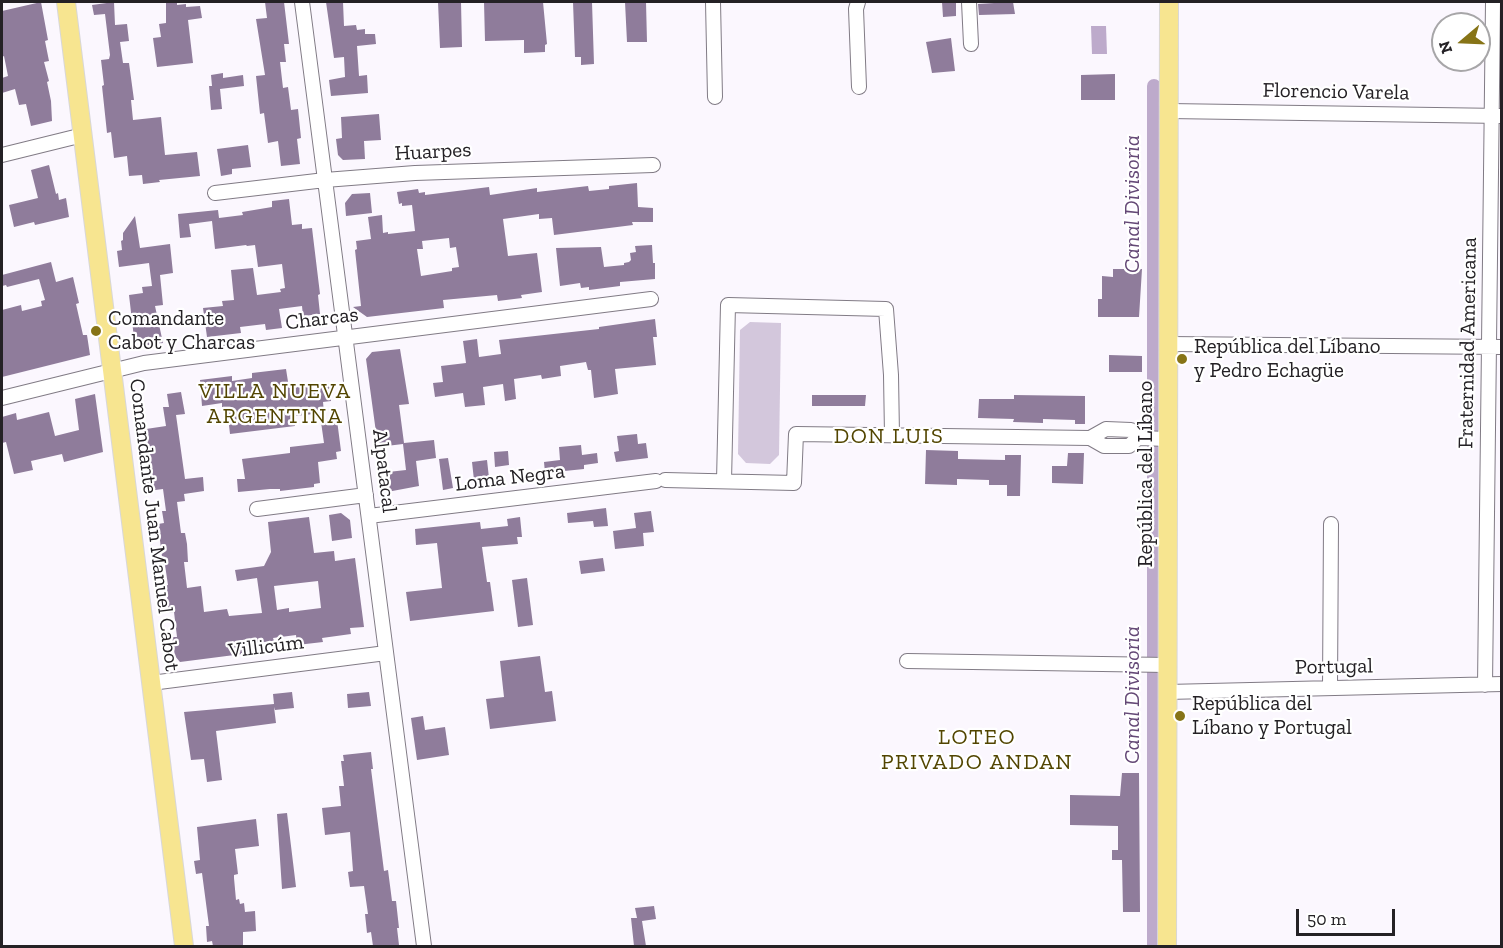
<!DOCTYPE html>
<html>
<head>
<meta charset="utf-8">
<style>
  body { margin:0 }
  #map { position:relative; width:1503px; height:948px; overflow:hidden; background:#fbf7fe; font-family:"Zilla Slab",serif }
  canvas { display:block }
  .frame { position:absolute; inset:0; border:3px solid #242125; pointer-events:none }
  .north { position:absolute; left:1431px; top:12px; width:60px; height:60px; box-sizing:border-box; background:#fff; border:2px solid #a7a6a8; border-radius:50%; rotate:251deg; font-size:16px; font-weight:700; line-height:24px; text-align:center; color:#242125 }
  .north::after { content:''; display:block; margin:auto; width:21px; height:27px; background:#877417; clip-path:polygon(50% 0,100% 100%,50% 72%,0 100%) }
  .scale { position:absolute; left:1296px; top:909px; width:99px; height:27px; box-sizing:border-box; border:3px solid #242125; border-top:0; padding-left:8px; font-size:18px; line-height:21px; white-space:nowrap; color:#242125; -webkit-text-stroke:4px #fff; paint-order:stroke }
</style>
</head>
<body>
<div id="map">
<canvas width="1503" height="948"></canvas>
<div class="frame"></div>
<div class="north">N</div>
<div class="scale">50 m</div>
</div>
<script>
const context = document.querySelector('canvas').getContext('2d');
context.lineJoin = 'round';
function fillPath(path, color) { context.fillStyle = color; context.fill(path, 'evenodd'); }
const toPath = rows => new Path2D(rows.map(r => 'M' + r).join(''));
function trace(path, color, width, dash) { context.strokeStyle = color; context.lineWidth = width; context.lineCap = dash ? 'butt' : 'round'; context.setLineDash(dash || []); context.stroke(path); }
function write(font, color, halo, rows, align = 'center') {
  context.font = font + ' "Zilla Slab",serif'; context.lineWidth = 4.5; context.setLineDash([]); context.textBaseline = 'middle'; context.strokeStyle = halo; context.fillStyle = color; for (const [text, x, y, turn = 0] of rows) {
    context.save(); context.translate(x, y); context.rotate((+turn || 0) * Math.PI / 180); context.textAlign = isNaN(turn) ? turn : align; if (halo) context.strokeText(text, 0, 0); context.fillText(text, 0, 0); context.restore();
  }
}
fillPath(toPath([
  [750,322,781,323,779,455,770,464,746,463,738,454,740,330]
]), '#d3c7dc');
fillPath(toPath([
  [1091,26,1106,26,1107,54,1092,54]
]), '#bdaacb');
trace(toPath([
  [1154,431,1154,86],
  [1154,946,1154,444]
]), '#bdaacb', 14);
fillPath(toPath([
  [41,2,48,40,45,41,49,61,44,62,49,81,47,82,51,101,52,121,31,126,26,104,19,105,15,89,2,93,2,78,8,76,4,56,2,57,2,11],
  [114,2,115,25,127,24,129,41,120,42,123,63,129,63,134,100,131,100,133,120,161,117,165,155,197,152,200,176,159,180,160,182,143,184,142,175,129,176,127,156,114,158,111,132,107,133,102,86,104,85,101,60,109,59,110,55,105,14,94,15,92,5],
  [166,2,177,2,177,5,186,4,186,7,200,6,202,18,188,20,193,63,157,67,153,38,161,37,159,24,166,23],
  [265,2,284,2,289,44,284,44,286,62,280,62,283,88,288,87,291,110,298,109,301,138,297,139,300,164,281,166,278,141,268,143,264,113,260,114,256,76,265,75,256,19,267,18],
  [326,2,343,2,344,26,356,25,357,30,365,29,365,34,375,34,376,44,357,46,359,76,367,75,368,93,331,96,329,80,345,77,344,57,334,58],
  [438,2,461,2,462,47,440,48],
  [484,2,543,2,547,44,545,45,545,52,524,53,524,40,485,41],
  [573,2,592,2,594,64,581,65,581,57,575,57],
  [625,2,646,2,647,42,627,42],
  [942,2,956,2,956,16,943,17],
  [994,2,1013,2,1015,14,979,15,978,4,994,3],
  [951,38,955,71,932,73,926,42],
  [223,73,223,78,243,75,244,86,220,89,222,109,211,110,209,86,212,86,211,75],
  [1115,74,1115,100,1081,100,1081,75],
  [379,114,381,140,364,141,365,159,343,160,338,155,336,139,342,138,341,117],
  [248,145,251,167,232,169,232,174,221,176,217,149],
  [49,165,56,194,58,193,59,200,66,198,69,217,35,225,34,222,14,227,9,205,38,198,31,170],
  [637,183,638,207,653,208,653,222,632,222,633,225,554,235,552,218,539,219,539,214,503,219,508,256,537,253,542,292,521,295,522,298,498,301,497,295,443,300,444,308,367,317,353,307,361,306,355,250,357,249,356,241,371,239,368,217,382,215,383,233,388,232,388,234,415,231,412,205,402,206,402,203,399,204,397,192,418,189,419,193,425,192,425,195,489,187,490,195,537,188,537,192,588,186,589,191,609,189,609,186],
  [449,238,450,248,456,247,459,267,452,268,452,271,421,276,417,249,423,249,422,241],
  [370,193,372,213,346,216,345,203,352,194],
  [289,199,292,225,302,224,302,229,312,228,320,294,318,295,320,314,303,316,302,306,279,309,282,328,266,330,265,324,240,327,241,333,207,337,203,308,223,306,222,301,234,300,231,270,253,268,257,295,281,292,280,289,285,288,282,264,258,267,255,245,247,246,246,245,215,249,212,221,189,224,191,237,180,238,178,214,218,210,219,218,243,215,242,212,272,207,272,201],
  [135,216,140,248,170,244,173,273,160,275,163,305,155,306,163,343,143,346,134,338,129,295,143,293,142,287,152,286,149,263,119,267,117,251,122,250,121,241,123,240,123,233],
  [652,245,653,263,655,263,655,279,620,282,620,286,589,290,589,287,581,288,580,283,560,286,556,248,601,247,604,267,624,265,624,263,629,262,631,260,630,253,636,252,635,246],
  [51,262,56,282,73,277,79,303,76,304,83,335,87,335,90,355,2,377,2,310,21,305,22,311,42,306,41,301,45,300,39,279,7,287,6,285,2,286,2,275],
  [1113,269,1142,269,1139,317,1098,317,1098,299,1102,299,1102,276,1113,277],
  [655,319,657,337,653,337,656,365,615,369,618,394,594,398,591,370,588,370,586,362,560,366,561,376,542,379,541,375,514,379,516,399,505,401,503,384,483,387,485,405,465,407,463,393,435,397,433,383,443,382,441,366,466,363,463,341,477,339,479,357,501,354,499,340,599,329,599,327],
  [400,349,409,404,399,405,404,443,434,440,436,458,416,461,419,486,387,492,386,480,389,480,388,472,406,470,403,444,378,447,366,359,372,352],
  [1109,355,1142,356,1142,372,1109,372],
  [286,369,289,388,329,383,331,401,323,402,324,413,294,416,295,426,230,434,227,408,222,409,222,403,202,406,200,380,232,376,232,381,252,378,252,373],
  [181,392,185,414,176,415,185,479,203,477,204,491,184,494,185,501,177,502,181,533,185,533,187,544,188,562,184,562,187,588,201,586,204,612,227,609,229,616,262,613,257,578,237,581,235,570,264,566,271,552,268,522,309,517,314,553,334,551,335,561,355,558,364,627,350,628,351,634,322,638,323,642,297,645,296,635,273,638,274,641,253,643,254,647,249,647,250,653,180,662,175,656,172,637,177,637,174,612,169,613,165,586,168,585,165,565,163,565,158,524,164,523,162,511,166,511,163,489,148,491,146,479,152,478,146,429,166,426,163,407,169,407,167,394],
  [318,581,321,608,289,612,289,608,277,610,274,586],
  [95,394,103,452,64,462,62,454,31,461,33,470,14,474,6,442,2,443,2,417,16,413,17,420,49,412,55,436,79,430,75,399],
  [812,395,866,395,865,406,812,406],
  [1014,395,1085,396,1085,424,1075,424,1075,420,1043,419,1043,423,1013,422,1014,419,978,418,979,399,1014,399],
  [337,420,341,451,336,452,337,459,318,462,320,483,314,484,314,487,280,491,280,489,270,489,238,492,237,479,245,479,242,459,290,453,290,447,324,443,321,422],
  [637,434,638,444,646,443,648,458,616,462,614,452,619,451,617,436],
  [581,445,582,455,597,453,598,463,584,465,584,469,545,473,544,462,560,460,559,447],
  [926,450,958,451,958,459,1005,460,1005,455,1021,455,1020,496,1007,496,1007,485,989,485,989,480,957,479,957,485,925,484],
  [508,451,509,465,495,467,494,452],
  [1068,453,1084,453,1083,484,1052,483,1052,466,1067,466],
  [448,458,453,488,443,490,439,459],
  [487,460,489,478,474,480,472,462],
  [606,508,608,526,594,527,593,521,568,523,567,513],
  [651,511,654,532,643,533,644,546,615,549,613,531,636,528,634,513],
  [341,513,350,520,352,538,332,541,329,515],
  [520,517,522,537,517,537,518,544,482,547,487,582,490,582,494,611,410,621,406,592,442,588,437,543,416,545,415,529,480,522,481,529,508,526,507,519],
  [603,558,605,571,581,574,579,561],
  [527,578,533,625,518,627,512,580],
  [540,656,545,692,552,691,556,721,490,729,486,699,504,697,500,661],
  [292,692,294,708,275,710,274,707,276,723,216,731,222,780,207,782,204,759,191,760,184,712,274,704,273,694],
  [369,692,371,706,348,708,347,694],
  [423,716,425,730,445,727,449,755,417,760,411,718],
  [371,752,373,769,371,769,384,871,388,870,392,901,396,901,399,928,397,928,399,945,385,946,373,946,371,932,367,933,365,914,368,914,364,886,350,887,348,872,353,871,350,832,325,835,322,808,341,806,339,786,344,786,341,761,344,761,343,755],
  [1122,773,1139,773,1140,912,1123,912,1122,860,1112,860,1112,850,1118,850,1118,826,1070,825,1070,795,1120,796],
  [287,813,296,887,282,889,277,814],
  [256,819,259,846,235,849,238,874,234,875,234,878,236,900,239,899,240,904,244,903,245,912,255,911,256,931,243,932,243,946,213,946,212,941,207,942,206,926,209,926,202,873,196,874,194,861,200,860,197,827],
  [654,906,656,919,642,921,646,946,634,946,631,918,637,918,635,908]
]), '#8f7c9b');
const minor = toPath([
  [302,2,424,946],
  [713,2,715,97],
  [858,2,856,9,859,87],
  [969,2,971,44],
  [1169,111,1502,116],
  [2,155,83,135],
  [215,193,325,180,415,173,653,165],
  [1168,344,1502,347],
  [2,398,144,363,651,299],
  [1090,438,1104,446,1129,446,1138,438,1168,439],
  [665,480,794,483,796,434,1090,438,1106,429,1131,430,1138,438],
  [724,481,728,305,886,309,891,375,892,435],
  [257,509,366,495],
  [369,516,656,481],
  [907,661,1167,665],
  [151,683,386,653],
  [1485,685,1493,2],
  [1330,688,1331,524],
  [1167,692,1502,684]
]);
const major = toPath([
  [66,2,184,946],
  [1167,946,1169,2]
]);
trace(minor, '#817b85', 16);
trace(major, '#d8d7d8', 20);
trace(minor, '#fff', 14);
trace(major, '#f7e590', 18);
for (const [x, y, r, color] of [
  [96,331,6,"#877417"],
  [1182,359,6,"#877417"],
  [1180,716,6,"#877417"]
]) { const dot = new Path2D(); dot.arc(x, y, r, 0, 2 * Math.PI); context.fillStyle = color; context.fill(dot); trace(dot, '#fff', 2); }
write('21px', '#242125', '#fff', [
  ["Florencio Varela",1336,92,1],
  ["Huarpes",433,152,-3],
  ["Charcas",322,319,-7],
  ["Fraternidad Americana",1468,343,-89],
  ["Alpatacal",384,471,83],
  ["República del Líbano",1146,474,-90],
  ["Loma Negra",510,478,-7],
  ["Comandante Juan Manuel Cabot",154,525,83],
  ["Villicúm",266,647,-7],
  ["Portugal",1334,667,-1]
]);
write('21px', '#242125', '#fff', [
  ["Comandante",108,319],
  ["Cabot y Charcas",108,343],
  ["República del Líbano",1194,347],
  ["y Pedro Echagüe",1194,371],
  ["República del",1192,704],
  ["Líbano y Portugal",1192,728]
], 'left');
write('italic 22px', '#644876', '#fff', [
  ["Canal Divisoria",1133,204,-90],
  ["Canal Divisoria",1133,695,-90]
]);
context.letterSpacing = '1.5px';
write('22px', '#524501', '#fff', [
  ["VILLA NUEVA",275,392],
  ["ARGENTINA",275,417],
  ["DON LUIS",889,437],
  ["LOTEO",977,738],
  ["PRIVADO ANDAN",977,763]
]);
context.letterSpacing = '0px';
</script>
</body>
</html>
